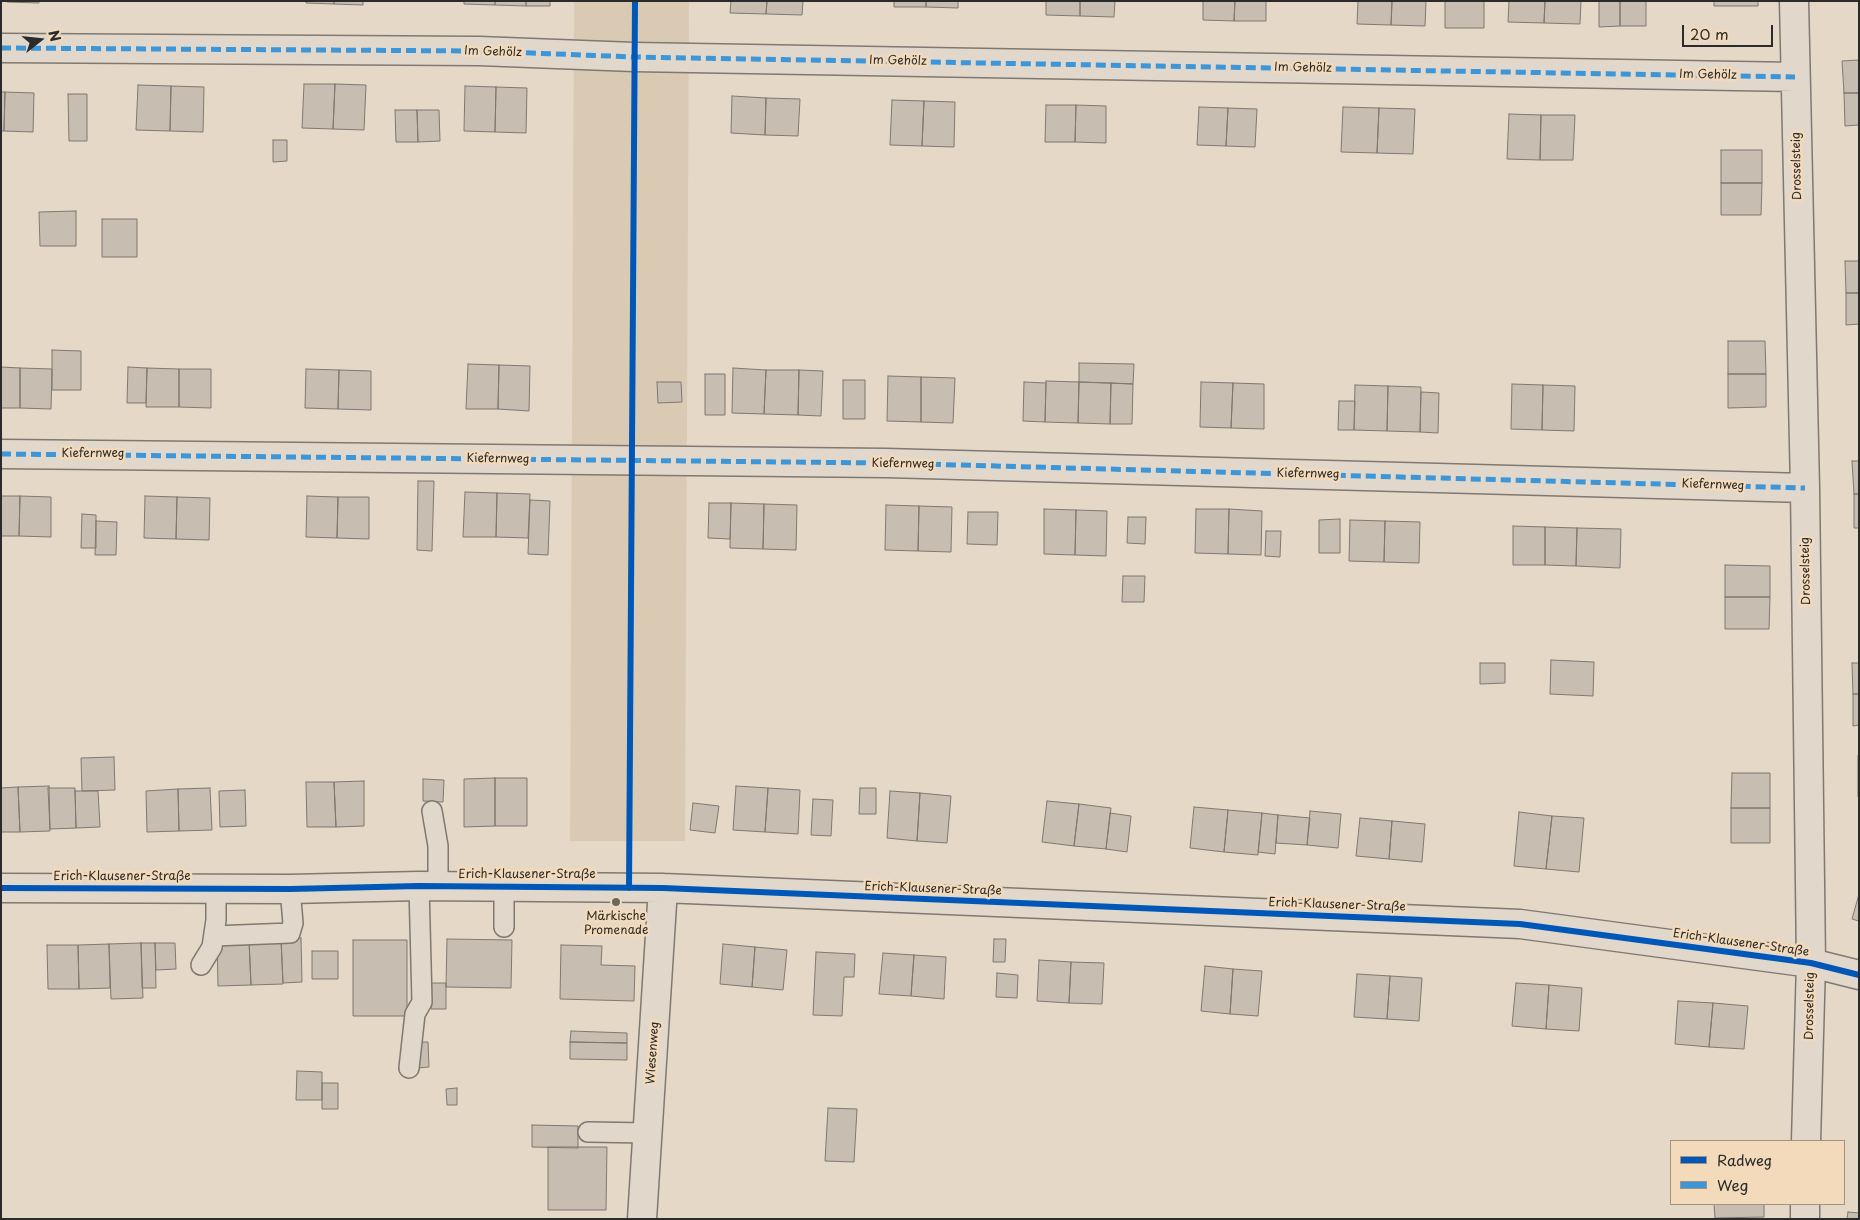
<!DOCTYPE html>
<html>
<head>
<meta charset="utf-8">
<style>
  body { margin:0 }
  #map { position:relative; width:1860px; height:1220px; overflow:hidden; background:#e5d8c7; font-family:"Playpen Sans",sans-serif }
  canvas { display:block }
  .frame { position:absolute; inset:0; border:2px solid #2b2b2b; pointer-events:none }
  .legend { position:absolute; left:1670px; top:1140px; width:175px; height:65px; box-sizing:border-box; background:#f2daba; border:1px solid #a29481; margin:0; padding:6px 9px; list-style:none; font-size:15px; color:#2b2b2b }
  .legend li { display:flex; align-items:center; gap:10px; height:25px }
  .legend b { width:25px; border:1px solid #a29481 }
  .north { position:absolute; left:15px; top:15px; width:50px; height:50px; -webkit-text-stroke:4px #f2daba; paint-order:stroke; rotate:74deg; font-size:14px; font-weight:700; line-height:20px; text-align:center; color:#2b2b2b }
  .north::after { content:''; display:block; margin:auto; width:18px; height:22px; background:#2b2b2b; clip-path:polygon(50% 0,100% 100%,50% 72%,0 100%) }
  .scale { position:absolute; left:1682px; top:25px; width:91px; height:22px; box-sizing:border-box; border:2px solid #2b2b2b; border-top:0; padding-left:6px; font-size:15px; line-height:18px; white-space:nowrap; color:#2b2b2b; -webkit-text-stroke:4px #f2daba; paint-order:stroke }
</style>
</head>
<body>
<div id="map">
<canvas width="1860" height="1220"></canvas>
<div class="frame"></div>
<ul class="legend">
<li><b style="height:6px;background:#0057b8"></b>Radweg</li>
<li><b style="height:6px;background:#3c96d7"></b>Weg</li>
</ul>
<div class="north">N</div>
<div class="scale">20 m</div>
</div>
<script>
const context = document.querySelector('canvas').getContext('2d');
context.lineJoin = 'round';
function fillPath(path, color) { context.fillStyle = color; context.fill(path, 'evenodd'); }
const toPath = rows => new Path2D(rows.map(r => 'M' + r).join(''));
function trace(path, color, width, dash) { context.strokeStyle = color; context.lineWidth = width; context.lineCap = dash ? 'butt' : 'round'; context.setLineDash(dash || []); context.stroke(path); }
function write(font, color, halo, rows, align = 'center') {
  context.font = font + ' "Playpen Sans",sans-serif'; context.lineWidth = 5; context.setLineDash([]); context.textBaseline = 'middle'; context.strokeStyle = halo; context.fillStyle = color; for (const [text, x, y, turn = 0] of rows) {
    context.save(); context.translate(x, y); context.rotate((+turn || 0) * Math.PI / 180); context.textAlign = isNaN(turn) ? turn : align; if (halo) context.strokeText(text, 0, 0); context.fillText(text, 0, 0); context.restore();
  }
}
fillPath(toPath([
  [574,1,689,1,685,841,570,841]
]), '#dacab3');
const building = toPath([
  [7,1,39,1,39,3,7,2,7,1],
  [306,1,334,1,334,4,306,3,306,1],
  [334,1,363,1,363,5,334,4,334,1],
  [464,1,495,1,495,5,464,4,464,1],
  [495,1,526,1,526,6,495,5,495,1],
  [526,1,550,1,550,6,526,6,526,1],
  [731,1,767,1,766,14,730,13,731,1],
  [767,1,803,1,802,15,766,14,767,1],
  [894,1,926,1,926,7,894,7,894,1],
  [926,1,958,1,958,8,926,7,926,1],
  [1046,1,1080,1,1080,16,1046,15,1046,1],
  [1080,1,1115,1,1114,17,1080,16,1080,1],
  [1203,1,1235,1,1234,21,1203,20,1203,1],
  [1235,1,1266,1,1266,21,1234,21,1235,1],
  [1358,1,1392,1,1391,25,1357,24,1358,1],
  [1392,1,1426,1,1425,26,1391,25,1392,1],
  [1445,1,1484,1,1484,28,1445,28,1445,1],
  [1509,1,1545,1,1544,23,1508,22,1509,1],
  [1545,1,1581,1,1580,24,1544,23,1545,1],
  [1599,1,1620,1,1620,26,1599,27,1599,1],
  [1620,1,1646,1,1646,26,1620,26,1620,1],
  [1714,1,1758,1,1758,6,1714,6,1714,1],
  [1859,60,1859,93,1844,93,1842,61,1859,60],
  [304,84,335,84,333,129,302,128,304,84],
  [335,84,366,85,364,130,333,129,335,84],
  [138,85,171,86,170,131,136,130,138,85],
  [171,86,204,87,203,132,170,131,171,86],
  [465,86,496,87,495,132,464,131,465,86],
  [496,87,527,88,526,133,495,132,496,87],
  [1,92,5,92,4,131,1,131,1,92],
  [5,92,34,93,33,132,4,131,5,92],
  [1844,93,1859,93,1859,125,1845,126,1844,93],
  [68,94,87,94,87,141,69,141,68,94],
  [732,96,766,98,765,135,731,133,732,96],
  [766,98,800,99,798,136,765,135,766,98],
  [892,100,924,101,922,146,890,145,892,100],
  [924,101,955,102,954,147,922,146,924,101],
  [1046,105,1076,105,1075,142,1045,142,1046,105],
  [1076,105,1106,106,1106,143,1075,142,1076,105],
  [1199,107,1228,108,1226,146,1197,145,1199,107],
  [1343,107,1379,108,1377,153,1341,152,1343,107],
  [1228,108,1257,109,1255,147,1226,146,1228,108],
  [1379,108,1415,109,1413,154,1377,153,1379,108],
  [395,110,417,110,418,142,396,142,395,110],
  [417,110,439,110,440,141,418,142,417,110],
  [1509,114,1541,115,1540,160,1507,159,1509,114],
  [1541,115,1575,115,1573,160,1540,160,1541,115],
  [273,140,287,140,287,161,273,162,273,140],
  [1721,150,1762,150,1762,183,1721,183,1721,150],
  [1721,183,1762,183,1761,215,1721,215,1721,183],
  [76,211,76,246,40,246,39,212,76,211],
  [102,219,137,219,137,257,102,257,102,219],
  [1845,261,1859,261,1859,293,1846,293,1845,261],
  [1846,293,1859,293,1859,324,1846,325,1846,293],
  [1728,341,1765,341,1766,374,1728,374,1728,341],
  [52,350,81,351,81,390,52,390,52,350],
  [1079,363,1134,364,1133,384,1079,382,1079,363],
  [468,364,499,365,498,409,466,409,468,364],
  [499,365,530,366,529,411,498,409,499,365],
  [1,367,20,368,20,408,1,408,1,367],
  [128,367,147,368,146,403,127,403,128,367],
  [20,368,52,369,51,409,20,408,20,368],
  [147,368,179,369,179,407,146,407,147,368],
  [733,368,766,370,764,414,732,413,733,368],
  [179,369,211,369,211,408,179,407,179,369],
  [306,369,339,370,338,409,305,408,306,369],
  [339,370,371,371,371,410,338,409,339,370],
  [766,370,799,370,798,415,764,414,766,370],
  [799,370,823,371,821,416,798,415,799,370],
  [705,374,725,374,725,415,705,415,705,374],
  [1728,374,1766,374,1766,407,1728,408,1728,374],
  [888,376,921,377,921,422,887,421,888,376],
  [921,377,955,378,953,423,921,422,921,377],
  [843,380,865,380,865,419,843,419,843,380],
  [1046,381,1079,382,1078,423,1045,422,1046,381],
  [657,382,681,382,682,402,658,403,657,382],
  [1024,382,1046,383,1045,422,1023,421,1024,382],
  [1079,382,1111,383,1110,424,1078,423,1079,382],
  [1201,382,1233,383,1231,428,1200,427,1201,382],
  [1111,383,1133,384,1132,424,1110,424,1111,383],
  [1233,383,1264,384,1264,429,1231,428,1233,383],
  [1512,384,1543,385,1542,430,1511,429,1512,384],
  [1355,385,1388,386,1387,431,1354,430,1355,385],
  [1543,385,1575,386,1574,431,1542,430,1543,385],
  [1388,386,1421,387,1420,432,1387,431,1388,386],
  [1421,392,1439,393,1438,433,1420,432,1421,392],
  [1339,401,1355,401,1354,430,1338,430,1339,401],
  [1852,461,1859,461,1859,494,1854,494,1852,461],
  [418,481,434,481,432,551,417,550,418,481],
  [465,492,497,493,496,537,463,537,465,492],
  [497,493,530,494,528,538,496,537,497,493],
  [1854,494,1859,494,1859,528,1854,528,1854,494],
  [1,496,20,496,19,536,1,536,1,496],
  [20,496,51,497,51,537,19,536,20,496],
  [145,496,177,497,176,539,144,538,145,496],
  [307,496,338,497,337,538,306,537,307,496],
  [177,497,210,498,209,540,176,539,177,497],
  [338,497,369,497,369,539,337,538,338,497],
  [530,500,550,501,548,555,528,554,530,500],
  [709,503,731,503,730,539,708,538,709,503],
  [731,503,764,504,763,549,730,548,731,503],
  [764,504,797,505,796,550,763,549,764,504],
  [886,505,919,506,918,551,885,550,886,505],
  [919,506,952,507,951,552,918,551,919,506],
  [1044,509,1076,510,1075,555,1044,554,1044,509],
  [1196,509,1229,509,1228,554,1195,553,1196,509],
  [1229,509,1262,511,1261,555,1228,554,1229,509],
  [1076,510,1107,511,1106,556,1075,555,1076,510],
  [968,512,998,512,997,545,967,544,968,512],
  [82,514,96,515,96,548,81,548,82,514],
  [1128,517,1146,517,1145,544,1127,543,1128,517],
  [1340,519,1340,553,1319,553,1319,520,1340,519],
  [1350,520,1385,521,1384,562,1349,561,1350,520],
  [96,521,117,522,116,555,95,555,96,521],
  [1385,521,1420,522,1419,563,1384,562,1385,521],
  [1513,526,1545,527,1545,565,1513,565,1513,526],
  [1545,527,1577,528,1576,566,1545,565,1545,527],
  [1577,528,1621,529,1620,568,1576,566,1577,528],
  [1266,531,1281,531,1280,557,1265,556,1266,531],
  [1725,565,1770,566,1770,597,1725,597,1725,565],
  [1123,576,1145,576,1144,602,1122,602,1123,576],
  [1725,597,1770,597,1769,629,1725,629,1725,597],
  [1551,660,1594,662,1593,696,1550,694,1551,660],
  [1480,663,1505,663,1505,683,1480,684,1480,663],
  [1852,663,1859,663,1859,694,1853,694,1852,663],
  [1853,694,1859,694,1859,725,1853,726,1853,694],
  [1858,756,1859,756,1859,797,1858,797,1858,756],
  [114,757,115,790,82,791,81,758,114,757],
  [1732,773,1770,773,1770,808,1731,808,1732,773],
  [495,778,527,778,527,826,495,826,495,778],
  [495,778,495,826,464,827,464,779,495,778],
  [423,779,444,780,443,802,423,801,423,779],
  [364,781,364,826,336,827,334,782,364,781],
  [306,782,334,782,336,827,307,827,306,782],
  [49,786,50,831,20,832,18,787,49,786],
  [736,786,768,788,765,832,733,830,736,786],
  [18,787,20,832,1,832,1,788,18,787],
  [48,788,75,788,76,828,50,829,48,788],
  [210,788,212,830,179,831,178,789,210,788],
  [768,788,800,790,798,834,765,832,768,788],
  [860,788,876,788,876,814,859,814,860,788],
  [178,789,179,831,147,832,146,791,178,789],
  [245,790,246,826,220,827,219,791,245,790],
  [75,791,98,791,100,827,76,828,75,791],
  [890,791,920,793,917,841,887,838,890,791],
  [920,793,951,796,947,843,917,841,920,793],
  [813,799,833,800,831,836,811,835,813,799],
  [1047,801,1079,804,1074,846,1042,842,1047,801],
  [693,803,719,806,715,833,690,830,693,803],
  [1079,804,1111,808,1106,849,1074,846,1079,804],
  [1194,807,1228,810,1224,852,1190,848,1194,807],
  [1731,808,1770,808,1770,843,1731,843,1731,808],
  [1228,810,1262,813,1258,855,1224,852,1228,810],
  [1310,811,1341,814,1338,848,1307,845,1310,811],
  [1519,812,1552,816,1546,869,1514,866,1519,812],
  [1110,813,1131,816,1127,852,1106,849,1110,813],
  [1262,813,1278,815,1275,854,1258,852,1262,813],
  [1278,815,1310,818,1307,845,1276,843,1278,815],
  [1552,816,1584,818,1579,872,1546,869,1552,816],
  [1360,818,1392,821,1389,859,1356,856,1360,818],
  [1392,821,1425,824,1422,862,1389,859,1392,821],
  [1859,894,1859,921,1852,919,1859,894],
  [301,938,302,982,283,983,281,939,301,938],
  [281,939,283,984,251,985,249,940,281,939],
  [447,939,512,940,511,988,446,987,447,939],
  [994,939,1006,939,1005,962,993,962,994,939],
  [249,940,251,985,218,986,217,941,249,940],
  [353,940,407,940,407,1016,353,1016,353,940],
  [141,943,155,943,156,988,142,988,141,943],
  [141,943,143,998,111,999,109,944,141,943],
  [155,943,175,943,176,969,156,970,155,943],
  [109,944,110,988,79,989,78,945,109,944],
  [723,944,755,947,752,987,720,984,723,944],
  [47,945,78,945,79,989,48,989,47,945],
  [561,945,602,946,601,965,635,966,634,1001,560,999,561,945],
  [755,947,787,950,783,990,752,987,755,947],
  [312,951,338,951,338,979,312,979,312,951],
  [816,952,855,954,854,977,844,977,842,1016,813,1015,816,952],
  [883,953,914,955,911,996,879,994,883,953],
  [914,955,946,957,944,999,911,996,914,955],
  [1039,960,1071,962,1069,1003,1037,1001,1039,960],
  [1071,962,1104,963,1102,1004,1069,1003,1071,962],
  [1205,966,1233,969,1230,1014,1201,1011,1205,966],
  [1233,969,1262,971,1258,1016,1230,1014,1233,969],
  [997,973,1018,975,1017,998,996,997,997,973],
  [1357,974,1390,976,1387,1019,1354,1017,1357,974],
  [1390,976,1422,978,1419,1021,1387,1019,1390,976],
  [431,983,446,983,446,1009,431,1009,431,983],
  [1516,983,1549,985,1546,1029,1512,1026,1516,983],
  [1549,985,1582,988,1579,1031,1546,1029,1549,985],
  [1678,1001,1713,1003,1709,1047,1675,1044,1678,1001],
  [1713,1003,1748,1006,1744,1049,1709,1047,1713,1003],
  [571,1031,627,1033,627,1043,570,1042,571,1031],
  [416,1042,428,1042,429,1067,417,1068,416,1042],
  [570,1042,627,1043,627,1060,570,1059,570,1042],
  [297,1071,322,1072,322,1100,296,1100,297,1071],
  [322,1083,338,1083,338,1109,322,1109,322,1083],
  [457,1088,457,1105,447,1105,446,1089,457,1088],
  [828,1108,857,1109,854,1162,825,1161,828,1108],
  [532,1125,578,1126,578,1148,532,1147,532,1125],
  [548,1147,607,1147,606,1210,548,1210,548,1147],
  [1714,1204,1764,1204,1764,1217,1715,1218,1714,1204],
  [1848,1212,1859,1213,1859,1219,1847,1219,1848,1212]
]);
fillPath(building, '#c7bdb1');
trace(building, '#7f7971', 1);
const lane = toPath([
  [432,811,438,846,438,886],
  [504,886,504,927],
  [214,936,290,933,293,923,290,889],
  [201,965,212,947,216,920,216,889],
  [409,1068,415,1014,422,1002,419,886],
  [588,1132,648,1133]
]);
const street = toPath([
  [1794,1,1805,488,1811,963,1806,1141],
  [1,48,479,51,634,57,1795,77],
  [1,454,886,463,1805,488],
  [1,888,290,889,419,886,663,888,1520,924,1811,963,1859,975],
  [642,1219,663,888],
  [1805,1219,1805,1204]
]);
trace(lane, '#7f7971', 22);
trace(street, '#7f7971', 31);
trace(lane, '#e1d7cb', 19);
trace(street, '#e1d7cb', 28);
trace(toPath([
  [1,48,479,51,634,57,1795,77],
  [1,454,886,463,1805,488]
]), '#3c96d7', 5, [10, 5]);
trace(toPath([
  [1,888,290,889,419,886,663,888,1520,924,1811,963,1859,975],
  [629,888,635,1]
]), '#0057b8', 6);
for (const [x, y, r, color] of [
  [616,902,5,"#6c6862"]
]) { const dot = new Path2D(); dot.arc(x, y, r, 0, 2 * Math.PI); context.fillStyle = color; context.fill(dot); trace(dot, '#f2daba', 2); }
write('12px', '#2b2b2b', '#f2daba', [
  ["Im Gehölz",493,52,2],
  ["Im Gehölz",898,61,1],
  ["Im Gehölz",1303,68,1],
  ["Im Gehölz",1708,75,1],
  ["Drosselsteig",1797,166,-91],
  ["Kiefernweg",93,454],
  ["Kiefernweg",498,459,1],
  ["Kiefernweg",903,464,1],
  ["Kiefernweg",1308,474,1],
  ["Kiefernweg",1713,485,2],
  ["Drosselsteig",1806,571,-91],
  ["Erich-Klausener-Straße",527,875],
  ["Erich-Klausener-Straße",122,877],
  ["Erich-Klausener-Straße",933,889,2],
  ["Erich-Klausener-Straße",1337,905,2],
  ["Erich-Klausener-Straße",1741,943,8],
  ["Drosselsteig",1810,1006,-89],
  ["Wiesenweg",653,1053,-86]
]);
write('12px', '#2b2b2b', '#f2daba', [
  ["Märkische",616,917],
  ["Promenade",616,931]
]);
</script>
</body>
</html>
